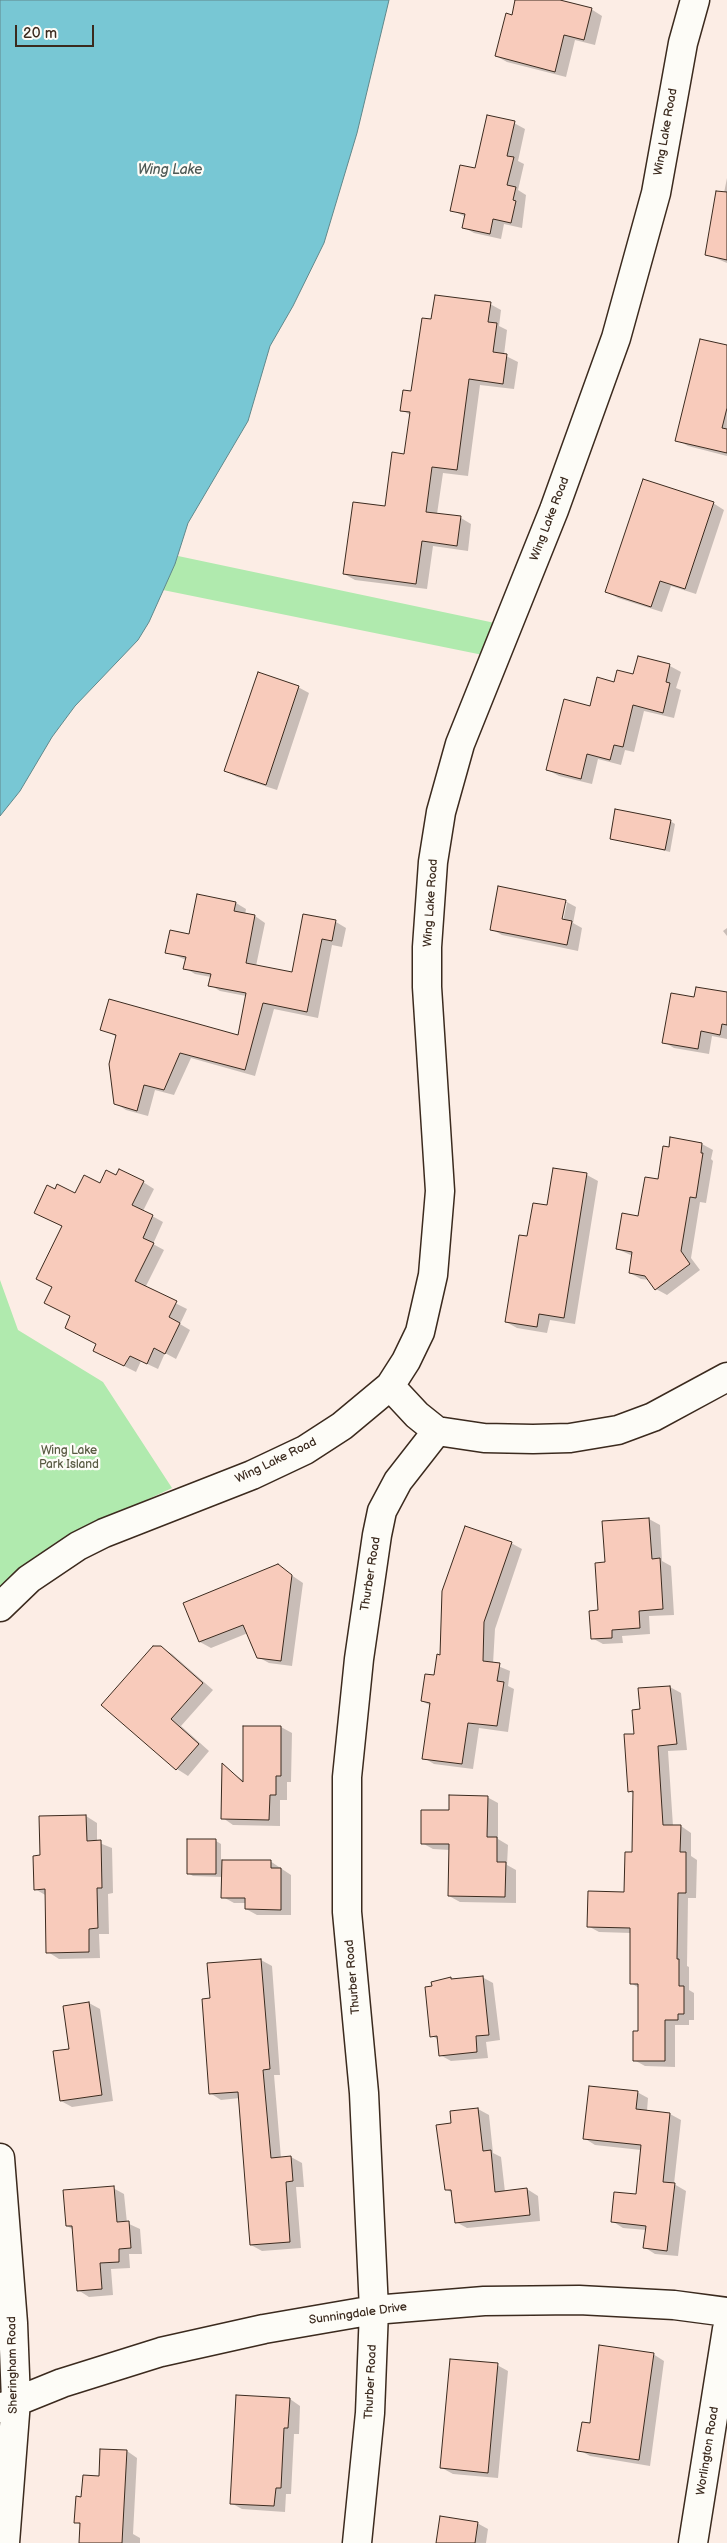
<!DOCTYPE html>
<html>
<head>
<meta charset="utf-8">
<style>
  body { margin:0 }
  #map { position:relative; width:727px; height:2543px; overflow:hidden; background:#fcede5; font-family:"Balsamiq Sans",sans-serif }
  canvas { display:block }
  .scale { position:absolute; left:15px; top:25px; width:79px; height:22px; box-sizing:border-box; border:2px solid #3b2a1e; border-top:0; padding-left:6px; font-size:15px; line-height:18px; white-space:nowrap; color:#3b2a1e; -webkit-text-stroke:4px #fdfcf7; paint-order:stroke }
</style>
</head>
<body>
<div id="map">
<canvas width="727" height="2543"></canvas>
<div class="scale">20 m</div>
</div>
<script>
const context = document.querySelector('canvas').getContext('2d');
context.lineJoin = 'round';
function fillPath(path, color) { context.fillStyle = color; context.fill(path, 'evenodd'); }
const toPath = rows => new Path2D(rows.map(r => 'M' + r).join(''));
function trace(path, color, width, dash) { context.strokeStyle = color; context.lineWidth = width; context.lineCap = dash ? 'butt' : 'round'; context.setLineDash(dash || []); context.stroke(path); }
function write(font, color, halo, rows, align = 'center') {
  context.font = font + ' "Balsamiq Sans",sans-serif'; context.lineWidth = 4.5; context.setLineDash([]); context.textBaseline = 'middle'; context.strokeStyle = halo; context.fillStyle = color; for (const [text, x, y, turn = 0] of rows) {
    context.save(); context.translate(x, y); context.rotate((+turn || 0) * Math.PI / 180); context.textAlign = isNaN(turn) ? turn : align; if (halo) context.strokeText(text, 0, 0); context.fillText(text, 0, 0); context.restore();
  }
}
fillPath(toPath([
  [178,556,495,623,483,655,163,590],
  [0,1280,18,1330,103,1382,172,1488,55,1543,0,1597]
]), '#b0eaae');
const water = toPath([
  [0,0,389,0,357,133,324,243,293,306,270,346,248,421,188,523,175,564,149,622,138,640,75,706,52,737,20,791,0,816,0,0]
]);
fillPath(water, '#78c7d4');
trace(water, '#60888b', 1);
fillPath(toPath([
  [517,0,560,0,591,9,602,16,595,45,575,40,566,77,507,62,496,56],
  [514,123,525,129,518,161,524,164,518,190,526,195,522,228,504,224,501,239,474,233,463,227,466,217,451,210,476,170],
  [727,178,727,263,706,254,721,208],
  [490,304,501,310,499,326,507,330,504,355,518,362,514,389,480,385,468,476,443,473,437,514,461,518,471,524,468,551,433,546,427,589,355,580,344,574,386,508,405,455,410,415,402,410,412,392,432,321],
  [727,347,727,456,688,446,677,440],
  [713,503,724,510,696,594,671,586,662,612,618,598,607,592],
  [638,658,670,666,681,672,676,688,681,690,674,718,644,711,634,752,625,750,621,765,598,759,592,784,559,776,548,770,591,707,615,683,634,675],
  [298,687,309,693,277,790,237,777,226,771],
  [670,821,675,824,670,852,611,838],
  [565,901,576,907,573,923,582,928,578,951,502,935,491,929],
  [564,903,567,903,562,925,560,925],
  [236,903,246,909,245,915,255,916,265,923,256,966,293,973,336,922,346,928,342,947,332,945,318,1018,274,1009,255,1076,191,1058,174,1095,155,1090,148,1116,126,1110,115,1103,117,1037,102,1029,239,1036,246,996,220,991,210,985,211,977,195,974,185,968,186,960,167,952],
  [727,928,727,936,723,931],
  [695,998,727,999,727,1039,712,1036,709,1054,674,1048,664,1042],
  [702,1144,713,1150,711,1159,713,1161,706,1203,700,1202,691,1258,700,1270,667,1295,656,1289,650,1280,641,1279,630,1273,633,1256,617,1249,639,1217,659,1181],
  [554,1169,587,1175,598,1181,575,1324,550,1320,547,1333,517,1328,506,1322,528,1238,548,1206],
  [117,1177,143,1182,154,1189,143,1211,163,1222,153,1244,164,1250,145,1288,187,1309,180,1324,190,1330,176,1359,165,1353,158,1369,141,1361,136,1372,94,1351,98,1344,71,1316,54,1287,63,1227,35,1213,56,1191,76,1194],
  [649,1519,660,1525,662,1561,671,1566,674,1615,649,1616,650,1634,622,1636,623,1643,603,1644,592,1638,600,1611,606,1563],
  [511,1543,522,1549,495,1629,493,1664,510,1671,508,1686,514,1689,508,1732,479,1728,473,1769,434,1764,424,1758,431,1706,422,1701,435,1677,441,1656],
  [278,1566,303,1583,292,1666,269,1663,258,1657,248,1633,211,1648,200,1642,185,1604],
  [161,1647,172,1654,213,1690,181,1726,209,1751,188,1776,177,1769,103,1705],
  [670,1687,681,1693,687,1750,668,1751,673,1826,681,1826,691,1833,691,1856,697,1860,696,1898,688,1898,687,1966,689,1967,689,1990,694,1993,694,2020,689,2020,689,2025,675,2025,675,2067,645,2066,634,2060,639,2032,639,1988,631,1983,631,1933,599,1932,588,1926,625,1893,633,1853,634,1794,629,1791,635,1735,641,1710,640,1689],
  [281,1727,292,1733,291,1782,287,1782,287,1800,280,1800,280,1826,233,1825,223,1818,223,1766,244,1781],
  [487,1797,498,1803,498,1839,508,1845,507,1865,516,1870,516,1903,460,1902,449,1896,450,1850,433,1849,422,1843,450,1812],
  [86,1816,97,1823,97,1842,112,1848,113,1893,108,1894,109,1934,99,1934,100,1958,59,1959,48,1952,47,1896,35,1889,41,1856,40,1817],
  [216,1841,221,1844,221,1861,270,1861,291,1875,291,1915,257,1915,246,1909,246,1903,234,1903,223,1897,223,1877,193,1876,188,1873],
  [261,1960,272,1966,280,2075,274,2075,281,2158,291,2157,302,2163,304,2187,296,2187,301,2248,262,2251,251,2245,240,2098,221,2100,210,2093,211,1999],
  [482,1977,493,1983,500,2040,486,2042,488,2058,451,2061,440,2055,439,2040,432,2036,433,1987,451,1979],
  [89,2003,100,2009,113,2101,72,2107,61,2101,70,2050],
  [637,2092,648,2098,647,2111,670,2114,681,2120,674,2184,686,2191,678,2256,655,2254,644,2247,646,2230,623,2228,612,2221,637,2196,641,2150,595,2145,584,2138],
  [478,2109,489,2115,493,2153,501,2157,505,2192,527,2189,538,2196,540,2221,467,2228,456,2222,453,2193,447,2190,452,2124],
  [113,2188,124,2194,127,2223,140,2229,142,2254,129,2254,130,2268,111,2269,113,2295,89,2297,78,2290,74,2230,67,2226],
  [653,2354,664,2361,650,2466,590,2456,579,2450,591,2425],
  [497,2365,508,2371,498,2478,453,2474,442,2468],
  [290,2399,300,2406,299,2434,294,2434,291,2494,286,2494,285,2512,242,2509,231,2503],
  [127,2451,137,2458,133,2534,140,2538,140,2543,80,2543,81,2525,76,2522,82,2498,100,2477],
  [477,2523,488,2529,486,2543,437,2543]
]), '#0003');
const building = toPath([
  [515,0,560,0,592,8,584,40,564,35,555,72,495,56,506,13,512,15,515,0],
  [487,115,515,121,507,156,514,157,507,185,516,187,513,200,516,201,511,223,493,219,490,234,462,228,465,214,450,211,460,165,475,168,487,115],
  [716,191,727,192,727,260,705,255,716,191],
  [435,295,491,302,488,322,497,323,493,352,507,354,503,384,469,379,457,470,432,467,426,512,461,516,457,546,422,541,416,584,343,574,353,502,385,506,392,452,404,454,410,412,400,411,403,390,411,391,422,318,431,319,435,295],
  [700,339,727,345,727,408,722,428,727,429,727,453,675,441,700,339],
  [643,479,714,502,685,589,660,581,651,607,605,592,643,479],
  [638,656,670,664,666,682,670,683,663,713,633,705,623,747,614,745,610,760,587,754,581,779,546,770,564,699,590,706,597,677,614,682,617,670,633,674,638,656],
  [258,672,299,686,266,785,224,771,258,672],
  [615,809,671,820,665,850,610,839,615,809],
  [498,886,566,900,562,919,572,921,567,945,490,930,498,886],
  [197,894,236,902,234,911,255,915,246,963,292,972,303,914,336,920,332,941,322,939,307,1012,263,1003,245,1070,180,1053,164,1090,144,1085,137,1111,114,1104,109,1064,116,1035,100,1030,109,999,238,1035,246,993,208,986,211,974,183,969,186,957,165,953,170,930,189,934,197,894],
  [696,987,727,992,727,1025,722,1024,720,1035,701,1031,698,1049,662,1043,671,993,694,997,696,987],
  [670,1137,702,1143,701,1153,703,1153,696,1198,690,1197,681,1251,690,1264,655,1290,645,1276,629,1273,632,1252,616,1249,622,1213,638,1216,645,1177,658,1179,663,1146,669,1147,670,1137],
  [553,1168,587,1173,564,1318,539,1314,537,1327,505,1322,519,1235,527,1236,533,1203,547,1205,553,1168],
  [119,1169,144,1181,132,1205,153,1215,143,1238,154,1243,135,1281,177,1301,169,1317,180,1323,165,1354,154,1348,147,1364,130,1356,124,1366,93,1351,96,1344,65,1328,70,1316,44,1303,52,1287,36,1279,62,1226,34,1213,47,1185,55,1189,57,1184,75,1193,84,1175,100,1183,106,1170,116,1175,119,1169],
  [649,1518,652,1559,660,1558,663,1609,639,1611,640,1628,612,1630,612,1638,591,1639,589,1611,598,1610,595,1563,605,1562,602,1521,649,1518],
  [465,1526,512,1542,484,1622,483,1661,500,1663,497,1681,504,1682,497,1726,468,1723,462,1764,422,1759,430,1703,421,1701,425,1674,434,1675,437,1654,440,1655,442,1591,465,1526],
  [278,1564,292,1575,281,1661,257,1658,243,1625,199,1642,183,1603,278,1564],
  [153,1646,161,1646,203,1683,171,1719,199,1744,176,1770,101,1705,153,1646],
  [670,1686,677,1744,658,1746,663,1825,681,1825,680,1852,686,1852,686,1893,678,1893,677,1959,679,1959,679,1986,684,1986,684,2014,678,2014,678,2020,665,2020,665,2061,633,2061,633,2031,638,2031,638,1984,630,1984,630,1928,587,1927,588,1891,624,1892,625,1852,632,1852,633,1791,628,1792,624,1734,634,1734,632,1710,640,1709,638,1688,670,1686],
  [243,1726,281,1726,281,1776,276,1776,276,1795,270,1795,269,1820,221,1819,222,1763,243,1782,243,1726],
  [449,1795,488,1796,487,1837,497,1837,497,1862,506,1862,505,1897,448,1896,449,1844,421,1844,421,1810,449,1810,449,1795],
  [86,1815,87,1841,101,1840,102,1888,97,1888,98,1928,89,1929,89,1952,46,1953,45,1889,34,1890,33,1856,40,1855,39,1816,86,1815],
  [187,1839,216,1839,216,1874,187,1874,187,1839],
  [222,1860,271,1860,271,1868,281,1868,281,1910,245,1909,245,1898,221,1898,222,1860],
  [261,1959,270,2069,263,2070,271,2158,291,2156,293,2181,286,2182,290,2242,250,2245,238,2092,209,2094,202,1999,210,1998,207,1963,261,1959],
  [483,1976,489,2035,476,2036,477,2052,439,2056,437,2036,430,2037,425,1987,432,1986,431,1982,451,1977,451,1979,483,1976],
  [89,2002,102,2095,60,2101,53,2051,69,2049,63,2006,89,2002],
  [589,2086,638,2091,636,2109,670,2113,663,2182,675,2183,667,2251,643,2248,646,2226,611,2222,614,2192,636,2194,641,2145,583,2139,589,2086],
  [478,2108,483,2151,491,2150,495,2192,527,2188,530,2215,455,2223,451,2190,445,2190,436,2125,451,2123,450,2111,478,2108],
  [114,2186,117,2222,129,2221,131,2248,119,2249,119,2262,100,2263,102,2289,77,2291,72,2226,66,2226,63,2190,114,2186],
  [599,2345,654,2353,639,2460,577,2451,582,2422,590,2423,599,2345],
  [450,2359,498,2363,488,2473,440,2468,450,2359],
  [236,2395,290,2398,288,2428,284,2428,281,2488,276,2488,274,2506,230,2504,236,2395],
  [100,2449,127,2450,122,2543,79,2543,80,2523,74,2523,76,2496,81,2497,83,2475,99,2476,100,2449],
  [440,2516,478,2522,475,2543,436,2543,440,2516]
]);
fillPath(building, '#f8cbbb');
trace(building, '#3b2a1e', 1);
const minor = toPath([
  [390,1386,417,1415,437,1431,484,1438,533,1439,570,1438,618,1430,653,1417,727,1377],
  [0,1607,29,1579,78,1546,104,1533,252,1475,305,1450,342,1426,390,1386,406,1361,420,1332,433,1275,440,1191,427,987,427,947,433,862,441,812,460,744,554,510,616,338,656,193,683,43,695,0],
  [0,2158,13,2323,16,2401,5,2543],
  [0,2408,62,2383,161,2352,264,2329,374,2310,484,2301,579,2300,674,2305,727,2312],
  [357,2543,370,2413,374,2310,364,2093,347,1912,347,1777,359,1659,377,1535,382,1511,398,1481,437,1431],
  [693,2543,727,2329]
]);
trace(minor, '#3b2a1e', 31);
trace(minor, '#fdfcf7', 28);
write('12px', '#3b2a1e', '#fdfcf7', [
  ["Wing Lake Road",666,132,-80],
  ["Wing Lake Road",550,519,-69],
  ["Wing Lake Road",431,903,-86],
  ["Wing Lake Road",276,1461,-26],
  ["Thurber Road",371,1574,-81],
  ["Thurber Road",353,1977,-95],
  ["Sunningdale Drive",358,2314,-8],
  ["Sheringham Road",13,2365,-91],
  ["Thurber Road",371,2382,-87],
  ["Worlington Road",708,2451,-81]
]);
write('12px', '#585a42', '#fdfcf7', [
  ["Wing Lake",69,1451],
  ["Park Island",69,1465]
]);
write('italic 14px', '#4d5955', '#fdfcf7', [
  ["Wing Lake",170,170]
]);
</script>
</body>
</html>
